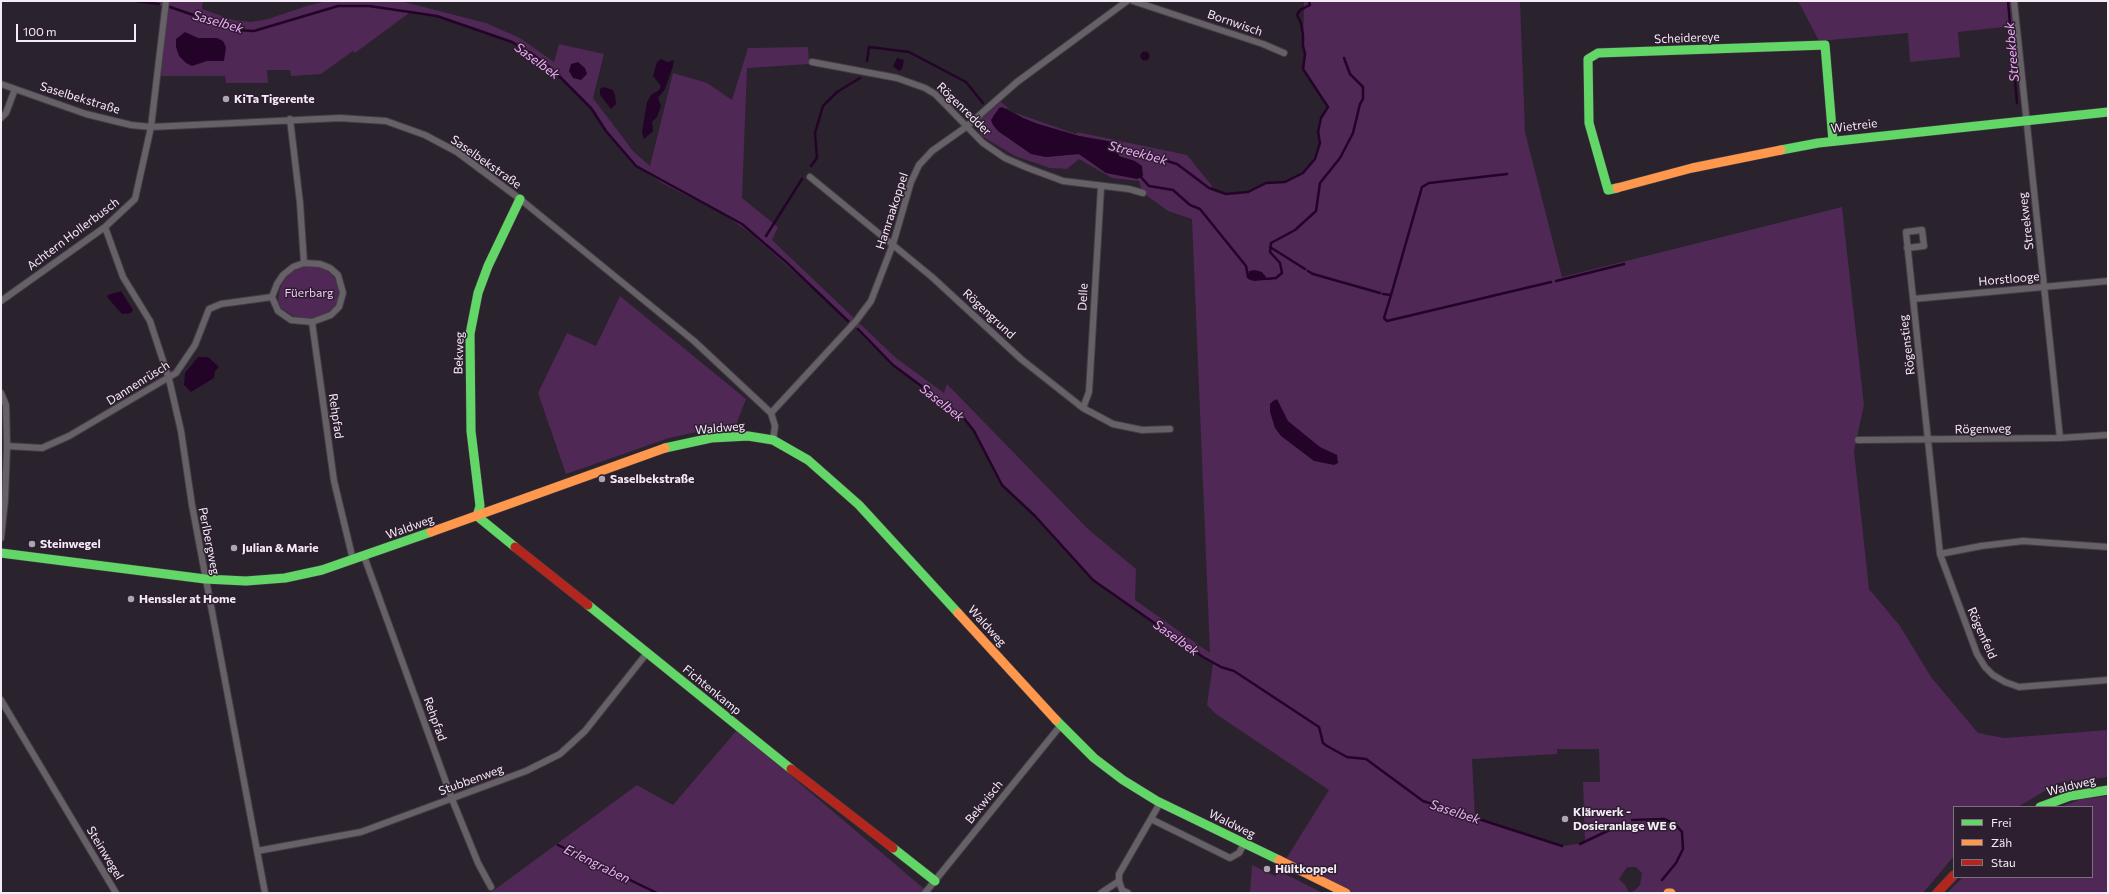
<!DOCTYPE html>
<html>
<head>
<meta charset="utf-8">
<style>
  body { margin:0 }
  #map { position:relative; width:2109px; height:894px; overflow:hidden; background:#2a222c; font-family:Commissioner,sans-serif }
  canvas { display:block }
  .frame { position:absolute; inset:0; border:2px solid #f4ebf6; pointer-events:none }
  .legend { position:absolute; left:1953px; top:806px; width:140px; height:72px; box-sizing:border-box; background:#2d1f2f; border:1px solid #7d717f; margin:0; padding:5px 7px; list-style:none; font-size:12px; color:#f4ebf6 }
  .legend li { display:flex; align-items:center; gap:8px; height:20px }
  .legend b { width:20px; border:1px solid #7d717f }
  .scale { position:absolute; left:16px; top:24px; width:120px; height:18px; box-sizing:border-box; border:2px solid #f4ebf6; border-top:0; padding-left:5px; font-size:12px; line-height:14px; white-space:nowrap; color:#f4ebf6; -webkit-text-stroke:3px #2d1f2f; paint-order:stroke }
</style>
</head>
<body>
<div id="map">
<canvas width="2109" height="894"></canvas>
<div class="frame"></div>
<ul class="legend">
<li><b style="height:5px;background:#63d668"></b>Frei</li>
<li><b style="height:5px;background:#ff974d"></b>Zäh</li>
<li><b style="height:5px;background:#b3261e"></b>Stau</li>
</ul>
<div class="scale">100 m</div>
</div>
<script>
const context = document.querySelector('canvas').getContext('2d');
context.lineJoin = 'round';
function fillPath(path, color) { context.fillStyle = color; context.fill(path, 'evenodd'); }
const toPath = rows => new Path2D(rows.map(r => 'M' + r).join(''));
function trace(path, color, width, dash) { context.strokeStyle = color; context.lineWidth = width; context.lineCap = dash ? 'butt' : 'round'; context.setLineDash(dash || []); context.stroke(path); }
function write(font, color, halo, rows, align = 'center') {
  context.font = font + ' Commissioner,sans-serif'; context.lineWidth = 3; context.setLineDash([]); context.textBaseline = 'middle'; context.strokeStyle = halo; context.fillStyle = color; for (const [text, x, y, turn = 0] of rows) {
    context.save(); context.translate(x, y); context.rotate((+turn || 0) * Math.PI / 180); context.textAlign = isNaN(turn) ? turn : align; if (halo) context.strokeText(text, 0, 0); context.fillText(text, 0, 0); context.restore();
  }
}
fillPath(toPath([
  [135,1,203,1,202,9,233,20,251,22,268,19,310,5,328,1,404,2,486,23,520,38,554,62,559,44,604,54,593,98,633,151,650,166,673,73,707,83,732,100,748,48,808,47,809,64,747,68,742,198,778,227,772,240,896,358,944,393,947,384,1088,529,1136,569,1135,600,1210,653,1192,219,1168,211,1143,193,1139,181,1112,178,1079,159,1067,169,1050,168,1015,156,980,135,977,124,982,117,1001,102,1013,112,1076,134,1077,132,1187,155,1212,186,1211,189,1226,194,1248,192,1263,184,1285,182,1300,175,1313,162,1320,144,1319,128,1322,116,1328,107,1303,69,1305,54,1303,48,1304,1,1520,1,1525,132,1562,277,1842,207,1864,405,1854,451,1869,589,1900,626,1931,677,1978,733,2004,738,2108,730,2108,777,2058,783,2018,807,1954,807,1954,856,1923,893,1346,893,1284,862,1329,790,1216,714,1207,705,1213,664,1089,577,1071,554,1035,516,1002,485,974,431,960,414,893,365,858,329,750,233,725,215,662,183,631,162,606,131,595,111,552,69,531,53,502,38,437,16,409,13,355,53,353,51,321,74,291,76,290,70,267,70,268,83,226,83,225,76,161,76,168,7],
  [1007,108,1023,118,1038,124,1079,136,1113,142,1111,149,1118,156,1135,161,1120,175,1106,173,1079,154,1046,157,1031,153,998,131,993,116,996,113],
  [1557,749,1599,749,1600,782,1583,782,1585,843,1562,846,1475,818,1472,759,1557,754],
  [1627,867,1636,867,1642,873,1640,885,1634,891,1629,892,1625,885,1619,879],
  [1798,1,2010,1,2013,26,1958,32,1960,57,1910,62,1908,33,1819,41],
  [304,267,319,267,326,270,334,277,338,286,339,296,336,306,321,317,311,319,293,316,281,308,278,300,280,288,285,279,292,272],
  [620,296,746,399,734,430,701,431,669,438,566,474,538,393,567,333,596,346],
  [737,730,929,893,490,893,637,785,673,805],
  [2108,796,2108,893,1947,893,1963,877,2092,877,2092,807,2061,807,2081,799],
  [1252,865,1275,876,1279,871,1323,893,1250,893]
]), '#4f2855');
fillPath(toPath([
  [185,32,198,38,217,38,223,41,226,47,224,61,207,61,192,66,186,63,179,56,176,47,176,39],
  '1140.5 56a4.5 4.5 0 1 1 9 0a4.5 4.5 0 1 1-9 0Z',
  [897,58,904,60,902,69,899,71,893,66],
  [661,59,668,62,674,60,673,66,665,89,658,98,661,106,657,117,652,122,653,131,644,139,642,132,647,102,651,95,659,90,661,86,653,76,657,62],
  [578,62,585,68,587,74,581,80,573,78,569,71,571,64],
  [604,87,613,90,615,95,616,104,611,109,600,95,600,89],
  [1002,107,1023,118,1038,124,1079,136,1113,142,1117,146,1112,149,1116,151,1118,156,1135,161,1142,166,1143,176,1137,179,1106,173,1079,154,1046,157,1031,154,998,131,993,125,991,120,999,108],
  [1255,270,1262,272,1266,277,1265,280,1254,281,1248,279,1249,271],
  [121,291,133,310,131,313,122,314,107,297,108,295],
  [198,357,208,357,219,367,215,371,214,378,191,392,184,385,185,373],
  [1277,399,1288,421,1320,447,1337,455,1338,463,1334,465,1314,461,1281,436,1275,428,1270,412,1270,404,1273,401]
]), '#230428');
trace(toPath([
  [135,1,159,4],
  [2008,1,2017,103],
  [170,7,237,30,254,31,338,6,369,6,437,16,512,42,531,53,552,69,591,108,606,131,636,166,742,224,786,262,848,321],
  [867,61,869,47,909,52,966,82,983,103],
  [1115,145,1177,164,1209,188,1226,194,1248,192,1266,183,1285,182,1303,173,1315,159,1320,143,1318,132,1321,118,1328,107,1303,69,1305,54,1303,46,1303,35,1301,23,1297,15,1300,10,1310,5,1309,1],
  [1109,149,1116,151,1118,156],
  [811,166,817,158,815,133,823,106,837,92,860,78],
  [1140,176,1149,186,1173,190,1190,205,1200,209,1246,266,1248,277],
  [766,236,802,179],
  [1270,247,1305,269],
  [1308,271,1313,274,1380,293],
  [1266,279,1276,278,1282,273,1280,263,1270,252,1271,243,1295,230,1316,211,1320,183,1340,158,1353,133,1360,104,1363,99,1363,87,1350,74,1344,58],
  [1556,281,1624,264],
  [1383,294,1391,295,1422,187,1429,183,1507,174],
  [1391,295,1384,318,1387,321,1551,282],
  [858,329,893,365,963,417,974,431,1002,485,1035,516,1093,580,1203,657,1221,667,1234,671,1319,727,1323,743,1327,746,1347,757,1366,759,1423,801,1562,846],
  [1632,820,1664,819,1675,824,1682,832,1683,849,1676,863,1662,880],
  [1580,844,1624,823],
  [558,845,657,893]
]), '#230428', 2.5);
const street = toPath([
  [1133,1,1263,44,1284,53],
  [2014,1,2060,438],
  [812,62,897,78,925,88,935,94,983,143,1005,158,1028,168,1063,181,1129,189,1143,193],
  [1,84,86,114,131,125,151,127,340,118,386,121,425,135,457,152,520,199,694,341,771,413,775,426,773,440],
  [1,118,6,113,15,89],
  [290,119,300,203,304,263],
  [810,177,932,277,1021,359,1083,408,1113,424,1142,430,1170,429],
  [105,227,123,277,150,321,169,379,181,431,192,505,265,893],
  [1907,248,1924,246,1922,230,1906,232,1940,554,1977,654,1985,667,1993,675,2005,682,2019,687,2108,680],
  [304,263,320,264,330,268,338,275,343,293,339,307,331,315,312,322,291,320,278,311,272,297,277,284,283,275,293,267,304,263],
  [1913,299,2108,281],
  [1,301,105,227,135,199,151,127,166,1],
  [312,322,334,481,353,560],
  [1,393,6,405,7,446,5,500,1,538],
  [1083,408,1089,392,1101,187],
  [771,413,856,321,871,301,893,244,911,182,919,165,932,151,966,127,1017,82,1127,1],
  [1858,440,2060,438,2108,435],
  [7,446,42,448,69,436,176,373,195,345,209,309,221,304,272,297],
  [1940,554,1981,546,2023,541,2108,547],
  [364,556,452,799,478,863,491,887],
  [1,700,116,893],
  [1151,819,1230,858,1239,853,1244,844],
  [257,851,361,832,526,771,560,754,585,731,647,653],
  [925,893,1061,725],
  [1101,893,1119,881],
  [1128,893,1122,890,1119,881,1119,874,1160,803]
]);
const fast = toPath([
  [1781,150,1818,143,2108,112],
  [1617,188,1608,190,1589,123,1588,59,1598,53,1825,45,1833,141],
  [665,448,711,438,748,436,773,440,808,460,859,505,958,613],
  [515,547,477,516,480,506,471,431,470,334,478,293,488,266,520,199],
  [1,553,205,579,246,581,285,578,322,570,431,532],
  [588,605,791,769],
  [1056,720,1094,758,1123,780,1157,801,1279,860],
  [2040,807,2070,796,2108,790],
  [893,848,935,881]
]);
const slow = toPath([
  [1617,188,1692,168,1781,150],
  [431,532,665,448],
  [958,613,1056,720],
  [1279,860,1346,893],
  [1668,893,1671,893]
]);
const jam = toPath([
  [515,547,588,605],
  [791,769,893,848],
  [1937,893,1954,875]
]);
trace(street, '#443d45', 8);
trace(fast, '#443d45', 10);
trace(slow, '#443d45', 10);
trace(jam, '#443d45', 10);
trace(street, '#666067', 6);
trace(fast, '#63d668', 9);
trace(slow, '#ff974d', 9);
trace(jam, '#b3261e', 9);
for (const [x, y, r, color] of [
  [226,99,4,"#ada5af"],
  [602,479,4,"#ada5af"],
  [32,544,4,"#ada5af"],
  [234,548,4,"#ada5af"],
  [131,599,4,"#ada5af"],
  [1565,819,4,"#ada5af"],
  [1267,869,4,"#ada5af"]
]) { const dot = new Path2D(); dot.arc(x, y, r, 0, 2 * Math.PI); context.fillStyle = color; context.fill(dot); trace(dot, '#2d1f2f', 1.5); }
write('12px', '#f4ebf6', '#2d1f2f', [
  ["Bornwisch",1235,23,19],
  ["Scheidereye",1687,38,-2],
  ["Saselbekstraße",80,98,17],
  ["Rögenredder",964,109,44],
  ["Wietreie",1854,126,-7],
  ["Saselbekstraße",486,162,35],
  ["Hamraakoppel",892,211,-72],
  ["Streekweg",2026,221,-97],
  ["Achtern Hollerbusch",73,234,-37],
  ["Horstlooge",2009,279,-5],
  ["Delle",1083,297,-87],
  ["Rögengrund",989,314,43],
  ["Rögenstieg",1907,345,-97],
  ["Bekweg",459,353,-88],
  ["Dannenrüsch",138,383,-32],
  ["Rehpfad",336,416,82],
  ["Waldweg",720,428,-5],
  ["Rögenweg",1983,429,-1],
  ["Waldweg",410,527,-20],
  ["Perlbergweg",209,541,79],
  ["Waldweg",987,626,48],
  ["Rögenfeld",1982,633,66],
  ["Fichtenkamp",712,690,39],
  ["Rehpfad",435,719,70],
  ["Stubbenweg",471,780,-20],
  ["Waldweg",2071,786,-14],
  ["Bekwisch",984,802,-51],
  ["Waldweg",1232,824,26],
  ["Steinwegel",105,853,59]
]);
write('bold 12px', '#f4ebf6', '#2d1f2f', [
  ["KiTa Tigerente",234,99],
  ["Saselbekstraße",610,479],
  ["Steinwegel",40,544],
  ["Julian & Marie",242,548],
  ["Henssler at Home",139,599],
  ["Klärwerk -",1573,812],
  ["Dosieranlage WE 6",1573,826],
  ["Hültkoppel",1275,869]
], 'left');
write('12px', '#f3c8fa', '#2d1f2f', [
  ["Füerbarg",309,293]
]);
write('italic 13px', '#f2aafc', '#2d1f2f', [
  ["Saselbek",218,22,16],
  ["Streekbek",2012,52,-95],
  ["Saselbek",537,61,36],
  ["Streekbek",1138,153,15],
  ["Saselbek",942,403,38],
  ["Saselbek",1176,638,35],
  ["Saselbek",1455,812,18],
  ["Erlengraben",597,864,26]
]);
</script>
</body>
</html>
